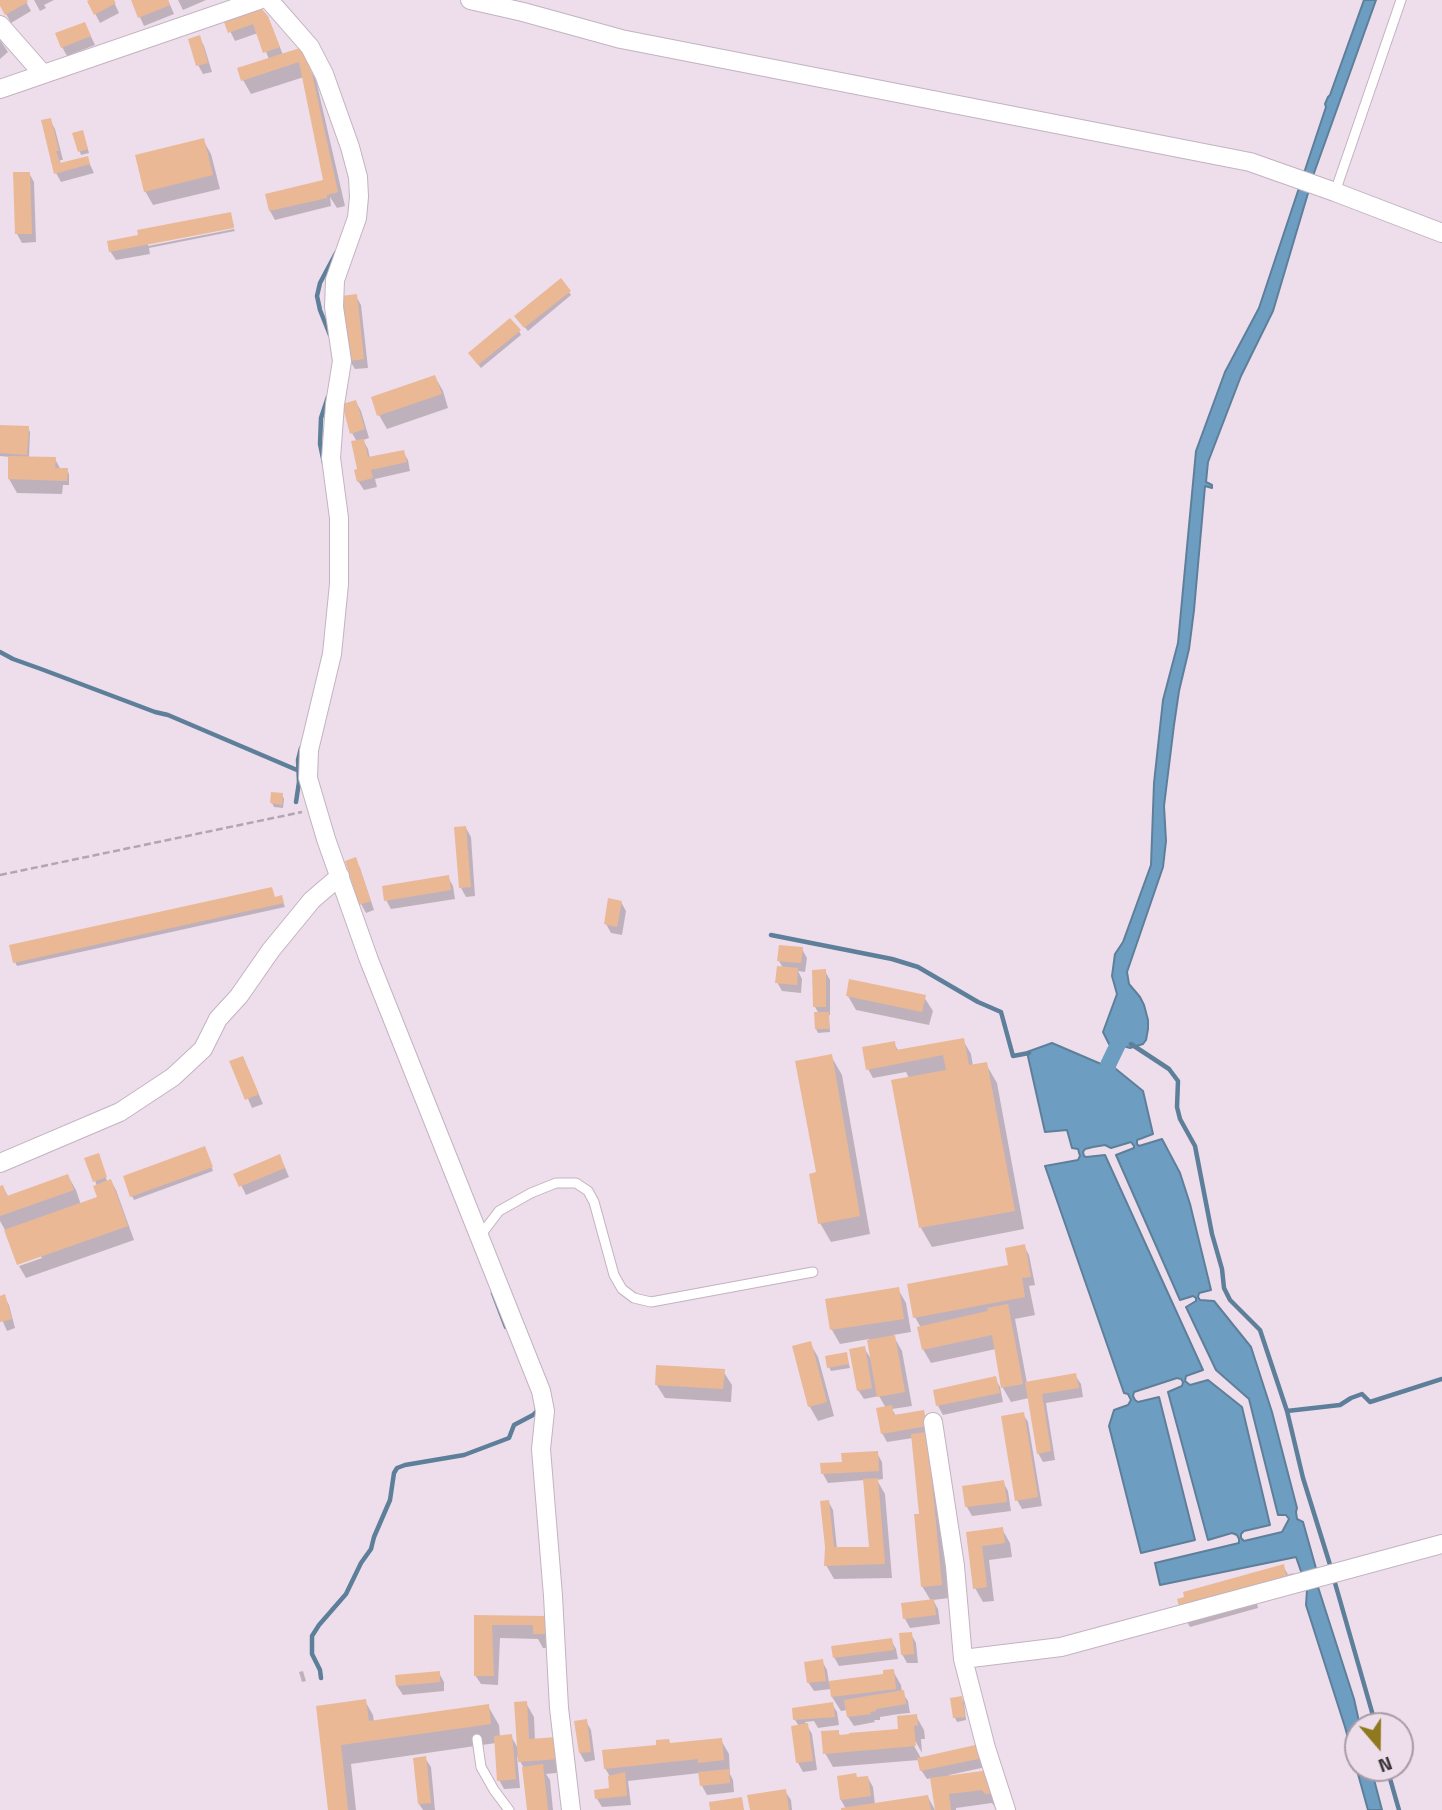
<!DOCTYPE html>
<html>
<head>
<meta charset="utf-8">
<style>
  body { margin:0 }
  #map { position:relative; width:1442px; height:1810px; overflow:hidden; background:#eedeec; font-family:"Titillium Web",sans-serif }
  canvas { display:block }
  .north { position:absolute; left:1344px; top:1712px; width:70px; height:70px; box-sizing:border-box; background:#eedeec; border:2px solid #a79ba5; border-radius:50%; rotate:160deg; font-size:19px; font-weight:700; line-height:28px; text-align:center; color:#3c363b }
  .north::after { content:''; display:block; margin:auto; width:24px; height:32px; background:#8f781d; clip-path:polygon(50% 0,100% 100%,50% 72%,0 100%) }
</style>
</head>
<body>
<div id="map">
<canvas width="1442" height="1810"></canvas>
<div class="north">N</div>
</div>
<script>
const context = document.querySelector('canvas').getContext('2d');
context.lineJoin = 'round';
function fillPath(path, color) { context.fillStyle = color; context.fill(path, 'evenodd'); }
const toPath = rows => new Path2D(rows.map(r => 'M' + r).join(''));
function trace(path, color, width, dash) { context.strokeStyle = color; context.lineWidth = width; context.lineCap = dash ? 'butt' : 'round'; context.setLineDash(dash || []); context.stroke(path); }
const water = toPath([
  [1364,0,1376,0,1314,173,1273,311,1241,376,1208,462,1206,482,1212,485,1212,488,1205,486,1194,610,1189,649,1179,691,1174,725,1164,806,1166,841,1163,867,1127,972,1129,984,1140,997,1144,1005,1148,1020,1148,1029,1146,1040,1143,1044,1130,1048,1114,1043,1109,1044,1103,1032,1117,994,1112,976,1115,954,1123,942,1151,865,1154,783,1163,700,1178,643,1196,451,1225,372,1259,308,1326,107,1325,104,1328,97,1330,95,1364,0],
  [1052,1043,1101,1064,1106,1061,1143,1091,1153,1134,1137,1140,1137,1144,1139,1146,1162,1139,1180,1173,1190,1204,1211,1290,1199,1293,1198,1297,1200,1300,1214,1301,1251,1347,1272,1412,1297,1508,1296,1512,1297,1519,1303,1522,1317,1572,1303,1577,1296,1557,1160,1585,1155,1563,1239,1543,1239,1539,1237,1535,1232,1533,1208,1540,1168,1392,1182,1386,1183,1382,1181,1379,1177,1378,1134,1392,1133,1396,1135,1400,1138,1402,1159,1397,1195,1540,1141,1553,1109,1426,1114,1410,1128,1405,1131,1400,1128,1394,1124,1393,1045,1166,1078,1160,1080,1156,1078,1149,1072,1148,1067,1130,1045,1132,1027,1052,1052,1043],
  [1131,1142,1134,1146,1134,1148,1116,1155,1180,1300,1193,1296,1196,1298,1196,1301,1186,1307,1216,1370,1249,1399,1278,1515,1286,1515,1289,1519,1282,1532,1244,1541,1241,1538,1241,1534,1244,1531,1270,1525,1242,1407,1208,1380,1190,1385,1185,1381,1186,1376,1203,1370,1105,1155,1086,1157,1084,1156,1083,1152,1085,1149,1093,1147,1105,1145,1111,1148,1131,1142],
  [1318,1587,1354,1699,1360,1726,1358,1726,1358,1768,1371,1768,1382,1810,1368,1810,1345,1727,1306,1605,1307,1590,1318,1587]
]);
fillPath(water, '#6d9ec2');
trace(water, '#5e7f9a', 2);
fillPath(toPath([
  [0,0,25,0,31,11,11,23,0,3],
  [34,0,54,0,44,5,46,8,40,11],
  [93,0,113,0,119,13,100,23,89,2],
  [132,0,168,0,174,14,144,26],
  [178,0,206,0,183,10],
  [267,17,272,27,283,55,299,50,316,80,345,206,337,208,330,197,331,206,275,220,270,211,267,195,327,189,304,77,251,94,243,80,269,59,258,33,235,41,226,23],
  [85,24,95,45,67,56,62,47],
  [199,37,204,46,212,72,203,74,198,65],
  [0,40,8,52,0,59],
  [50,120,55,129,63,160,60,160,61,165,87,158,94,173,61,182,56,173],
  [74,135,84,136,89,153,81,155],
  [203,140,211,154,220,189,153,205,145,191],
  [29,173,34,182,36,242,22,243,17,234],
  [230,213,234,226,148,243,148,246,234,229,235,231,149,248,150,254,116,260,110,251,140,236],
  [569,292,571,295,528,331,519,320],
  [356,296,361,305,368,368,355,369,350,361],
  [519,331,521,335,481,368,472,357],
  [435,377,443,391,448,408,387,429,379,415],
  [356,402,361,411,369,438,363,440,368,449,370,459,403,452,408,460,410,471,375,479,377,487,364,490,358,481,357,442,352,433],
  [0,426,28,428,30,432,29,458,55,459,61,470,67,470,69,474,69,485,63,485,62,494,17,493,9,479,10,457,0,456],
  [282,795,284,799,283,808,274,807,272,803],
  [466,828,471,837,475,896,466,897,461,888,456,829],
  [355,859,360,868,374,910,366,913,361,904],
  [448,877,453,886,455,899,391,909,386,900],
  [281,897,285,907,17,966,15,962],
  [621,902,626,911,622,935,611,933,606,924],
  [802,949,807,958,805,972,798,971,802,979,801,993,782,991,777,982,783,968,779,961],
  [825,971,830,980,830,1015,829,1015,830,1032,818,1033,816,1029,819,1014,815,1007],
  [848,996,924,997,933,1011,929,1025,856,1010],
  [963,1040,971,1054,973,1066,986,1064,997,1083,1024,1229,932,1247,921,1228,893,1081,909,1078,906,1072,873,1078,868,1069,894,1043,899,1052],
  [831,1056,842,1075,870,1234,831,1242,820,1223,818,1174],
  [243,1058,263,1104,252,1108,232,1062],
  [206,1152,213,1171,134,1200,132,1196],
  [98,1155,102,1162,100,1162,109,1186,111,1181,116,1190,134,1240,26,1278,19,1266,42,1258,40,1255,5,1230,0,1221,0,1188,3,1187,9,1198,68,1176,76,1190,81,1205,100,1206,97,1186,87,1159],
  [284,1165,289,1177,246,1195,236,1175],
  [1024,1246,1029,1255,1035,1285,1029,1286,1035,1315,1015,1319,1027,1383,1075,1375,1081,1384,1083,1397,1046,1403,1055,1460,1043,1462,1038,1453,1029,1398,1011,1402,1003,1388,996,1349,931,1363,923,1349,921,1328,915,1317,1010,1266],
  [898,1289,906,1303,911,1332,893,1335,902,1351,912,1406,892,1409,896,1416,923,1412,928,1420,934,1448,949,1598,933,1600,938,1609,940,1624,910,1628,905,1619,903,1605,931,1601,922,1586,921,1515,913,1438,887,1442,882,1433,886,1408,879,1396,864,1399,858,1390,864,1348,873,1362,869,1339,840,1344,832,1330,827,1300],
  [4,1296,9,1305,15,1328,7,1331,0,1315,0,1298],
  [810,1343,818,1357,834,1416,818,1421,810,1407,794,1347],
  [846,1354,850,1368,831,1371,829,1367],
  [723,1371,732,1385,731,1402,665,1398,656,1384],
  [995,1378,1000,1387,1003,1402,943,1415,938,1406,935,1391],
  [1023,1414,1028,1422,1042,1506,1022,1509,1017,1500],
  [877,1453,882,1462,883,1479,877,1480,885,1494,892,1578,834,1579,826,1565,828,1501,833,1510,837,1549,871,1549,865,1480,828,1483,823,1474,844,1463],
  [1003,1482,1008,1491,1011,1511,972,1516,967,1507,964,1487],
  [1002,1529,1010,1543,1012,1557,989,1560,994,1601,983,1602,975,1588,968,1533],
  [1283,1566,1289,1576,1257,1603,1258,1608,1190,1627,1182,1613],
  [476,1617,545,1618,553,1648,543,1648,538,1639,500,1638,498,1685,481,1684,475,1675],
  [911,1634,916,1643,918,1663,907,1663,902,1654],
  [891,1640,896,1649,898,1659,839,1666,834,1657],
  [822,1661,827,1670,829,1683,885,1675,893,1671,901,1685,902,1692,908,1701,910,1713,899,1714,900,1717,916,1716,924,1730,925,1739,921,1739,922,1753,913,1737,910,1739,921,1758,979,1746,986,1767,949,1775,949,1777,989,1772,997,1810,992,1803,956,1808,956,1810,937,1810,932,1778,927,1779,921,1770,919,1760,833,1767,825,1753,838,1732,841,1737,900,1730,899,1714,880,1717,880,1720,874,1720,875,1722,854,1726,848,1717,847,1710,841,1711,832,1697,831,1689,814,1691,808,1682],
  [303,1671,306,1681,302,1682,299,1672],
  [439,1673,444,1682,444,1691,403,1695,397,1686,397,1677],
  [961,1698,964,1702,966,1720,957,1722,955,1718],
  [365,1701,373,1715,374,1722,488,1706,499,1725,500,1737,511,1736,519,1750,526,1703,534,1717,535,1740,556,1739,565,1772,546,1774,550,1780,553,1810,529,1810,524,1768,517,1756,520,1788,504,1789,499,1780,496,1743,351,1764,356,1810,329,1810,320,1728],
  [832,1704,837,1712,839,1725,818,1728,814,1721,805,1722,812,1734,817,1770,803,1772,798,1763,793,1727,799,1726,795,1720,794,1709],
  [586,1721,591,1730,595,1760,585,1762,580,1753],
  [721,1740,729,1754,730,1774,733,1780,734,1792,707,1795,702,1786,700,1773,628,1781,631,1805,602,1807,597,1799,611,1790,609,1775,605,1768,658,1746],
  [425,1758,431,1767,435,1810,423,1810,419,1804],
  [838,1777,857,1779,868,1778,873,1787,875,1805,928,1797,935,1810,843,1810,846,1809,841,1800],
  [785,1791,791,1800,792,1810,751,1810]
]), '#0003');
trace(toPath([
  [330,335,320,310,317,296,320,283,336,253],
  [324,463,320,444,321,418,328,397],
  [0,652,13,659,41,669,155,712,168,715,297,770],
  [296,802,299,782,298,760,301,748],
  [771,935,892,959,918,967,978,1002,1001,1012,1013,1056,1029,1053],
  [1131,1044,1169,1069,1178,1081,1177,1107,1180,1119,1195,1146,1212,1234,1222,1269,1224,1288,1230,1300,1260,1330,1287,1411,1303,1478,1331,1568],
  [493,1293,506,1327],
  [1287,1411,1340,1405,1351,1398,1362,1394,1370,1402,1442,1379],
  [1333,1576,1376,1726],
  [321,1678,320,1670,312,1654,312,1636,319,1625,346,1594,361,1563,371,1549,374,1537,390,1500,394,1473,397,1468,405,1465,464,1455,509,1438,514,1425,533,1415,537,1411,537,1407],
  [1387,1768,1399,1810]
]), '#5e7f9a', 4.5);
trace(toPath([
  [1108,1081,1108,1065,1121,1038,1123,1026]
]), '#6d9ec2', 16);
fillPath(toPath([
  [0,0,27,0,28,2,5,15,0,6],
  [89,0,114,0,116,3,94,15,87,1],
  [131,0,168,0,170,5,138,18],
  [261,8,268,16,280,47,263,53,253,24,228,33,224,22],
  [85,22,91,36,61,48,55,33],
  [200,35,208,63,196,66,188,39],
  [300,48,309,64,313,78,338,192,327,195,327,198,269,211,265,194,323,180,299,62,241,81,237,68],
  [51,118,59,151,56,151,60,163,88,156,90,164,54,174,41,120],
  [83,130,88,149,78,152,72,133],
  [204,138,213,175,144,192,135,155],
  [13,172,30,172,32,234,15,234],
  [231,212,234,228,109,252,107,241,138,235,137,230],
  [561,278,571,291,524,328,514,316],
  [357,294,364,359,349,361,341,296],
  [510,318,521,330,478,365,468,353],
  [435,375,442,394,377,416,371,397],
  [356,400,365,429,350,434,342,404],
  [0,425,29,426,27,455,0,453],
  [364,439,368,457,404,450,407,462,371,470,373,478,357,482,354,470,357,469,351,441],
  [8,456,56,457,55,468,68,468,67,481,8,479],
  [271,792,283,793,282,805,270,803],
  [466,826,471,887,459,888,454,827],
  [356,857,371,901,359,905,345,861],
  [449,875,451,890,384,901,382,886],
  [272,887,275,897,282,895,284,903,13,963,9,945],
  [608,898,622,901,617,927,604,924],
  [779,945,803,947,801,963,777,961],
  [777,966,798,968,797,985,775,983],
  [826,969,826,1007,813,1007,812,970],
  [849,979,926,995,922,1012,846,996],
  [814,1012,829,1012,829,1029,815,1029],
  [964,1038,969,1065,987,1062,1015,1211,919,1228,891,1080,946,1070,943,1055,866,1070,862,1047,895,1041,896,1050],
  [832,1054,860,1216,818,1224,809,1174,816,1172,795,1061],
  [243,1056,259,1094,245,1100,229,1061],
  [205,1146,213,1167,130,1197,123,1176],
  [99,1153,107,1177,93,1182,84,1158],
  [280,1154,285,1168,239,1187,233,1174],
  [68,1174,74,1190,0,1216,0,1186,3,1185,7,1196],
  [111,1179,128,1226,17,1265,4,1230,97,1197,93,1186],
  [1025,1244,1031,1277,1022,1278,1025,1297,913,1318,907,1284,1008,1265,1005,1248],
  [899,1287,904,1319,830,1330,825,1299],
  [5,1294,12,1319,0,1322,0,1296],
  [1008,1304,1023,1384,1001,1388,992,1335,922,1350,917,1327,988,1311,987,1308],
  [895,1335,905,1392,877,1397,867,1340],
  [811,1341,827,1402,808,1407,792,1346],
  [865,1346,872,1388,857,1391,849,1349],
  [847,1352,849,1364,827,1368,825,1356],
  [656,1365,725,1369,723,1389,655,1385],
  [1076,1373,1079,1388,1042,1394,1051,1451,1037,1454,1025,1382],
  [996,1376,1000,1393,936,1406,933,1390],
  [892,1405,894,1415,924,1410,927,1426,881,1434,876,1408],
  [1024,1412,1038,1497,1015,1501,1001,1416],
  [927,1432,942,1585,921,1587,914,1514,919,1514,911,1434],
  [878,1451,879,1471,821,1474,820,1463,842,1462,841,1453],
  [878,1478,885,1564,824,1566,825,1547,820,1501,829,1500,834,1547,869,1547,863,1479],
  [1004,1480,1007,1502,965,1507,962,1486],
  [1003,1527,1005,1543,982,1546,987,1587,973,1589,966,1532],
  [1284,1564,1286,1575,1293,1573,1296,1582,1181,1613,1177,1599,1184,1597,1183,1592],
  [934,1599,936,1615,903,1619,901,1603],
  [474,1615,546,1616,546,1634,533,1634,533,1625,492,1625,494,1676,474,1676],
  [912,1632,914,1654,901,1655,899,1633],
  [892,1638,894,1650,833,1658,831,1646],
  [823,1659,826,1681,807,1683,804,1662],
  [894,1669,896,1689,831,1697,829,1681,883,1674,883,1670],
  [440,1671,440,1682,396,1686,395,1675],
  [904,1690,906,1704,876,1709,876,1711,870,1712,871,1714,847,1717,844,1700],
  [962,1696,965,1717,953,1718,950,1698],
  [366,1699,369,1721,489,1704,491,1724,341,1745,348,1810,328,1810,316,1706],
  [527,1701,529,1739,557,1737,559,1759,518,1762,514,1702],
  [833,1702,835,1717,793,1720,792,1708],
  [917,1714,918,1725,914,1726,916,1746,823,1754,821,1731,839,1730,839,1735,849,1734,849,1733,898,1729,897,1716],
  [587,1719,591,1752,579,1753,574,1721],
  [808,1723,813,1761,796,1763,791,1726],
  [512,1734,516,1779,497,1781,494,1736],
  [722,1738,724,1760,698,1763,698,1759,604,1769,602,1750,656,1745,656,1740,669,1739,670,1743],
  [980,1744,983,1758,920,1771,917,1758],
  [426,1756,431,1803,418,1804,413,1758],
  [543,1764,548,1810,527,1810,522,1767],
  [729,1769,730,1783,700,1786,698,1772],
  [990,1770,995,1793,985,1794,982,1790,949,1794,951,1810,935,1810,930,1778],
  [625,1772,627,1796,595,1799,594,1790,609,1788,608,1776],
  [856,1773,857,1777,868,1776,871,1796,840,1800,837,1776],
  [786,1789,789,1810,750,1810,747,1795],
  [928,1795,931,1810,841,1810,841,1808],
  [742,1797,744,1810,710,1810,709,1802]
]), '#eab895');
const service = toPath([
  [1335,192,1401,0],
  [480,1236,499,1211,531,1193,556,1183,576,1183,588,1191,594,1202,614,1275,622,1289,634,1298,651,1302,813,1272],
  [477,1739,481,1767,494,1790,509,1810]
]);
const minor = toPath([
  [269,0,310,47,324,74,350,147,358,177,359,197,357,218,335,280,334,307,342,361,335,404,331,458,339,518,339,584,332,654,309,750,308,778,326,839,369,960,541,1391,545,1411,541,1449,553,1596,559,1708,571,1810],
  [470,0,523,12,621,39,1250,162,1335,192,1442,233],
  [0,25,43,74],
  [0,89,259,0],
  [0,1163,120,1112,173,1077,203,1049,218,1019,239,996,271,950,312,900,340,876],
  [933,1422,955,1566,963,1659,986,1748,1006,1810],
  [963,1659,1061,1647,1442,1544]
]);
trace(service, '#c2b3c0', 11);
trace(minor, '#c2b3c0', 20);
trace(toPath([
  [0,875,302,812]
]), '#b1a5b0', 2.5, [7, 3.5]);
trace(service, '#fff', 9);
trace(minor, '#fff', 18);
</script>
</body>
</html>
